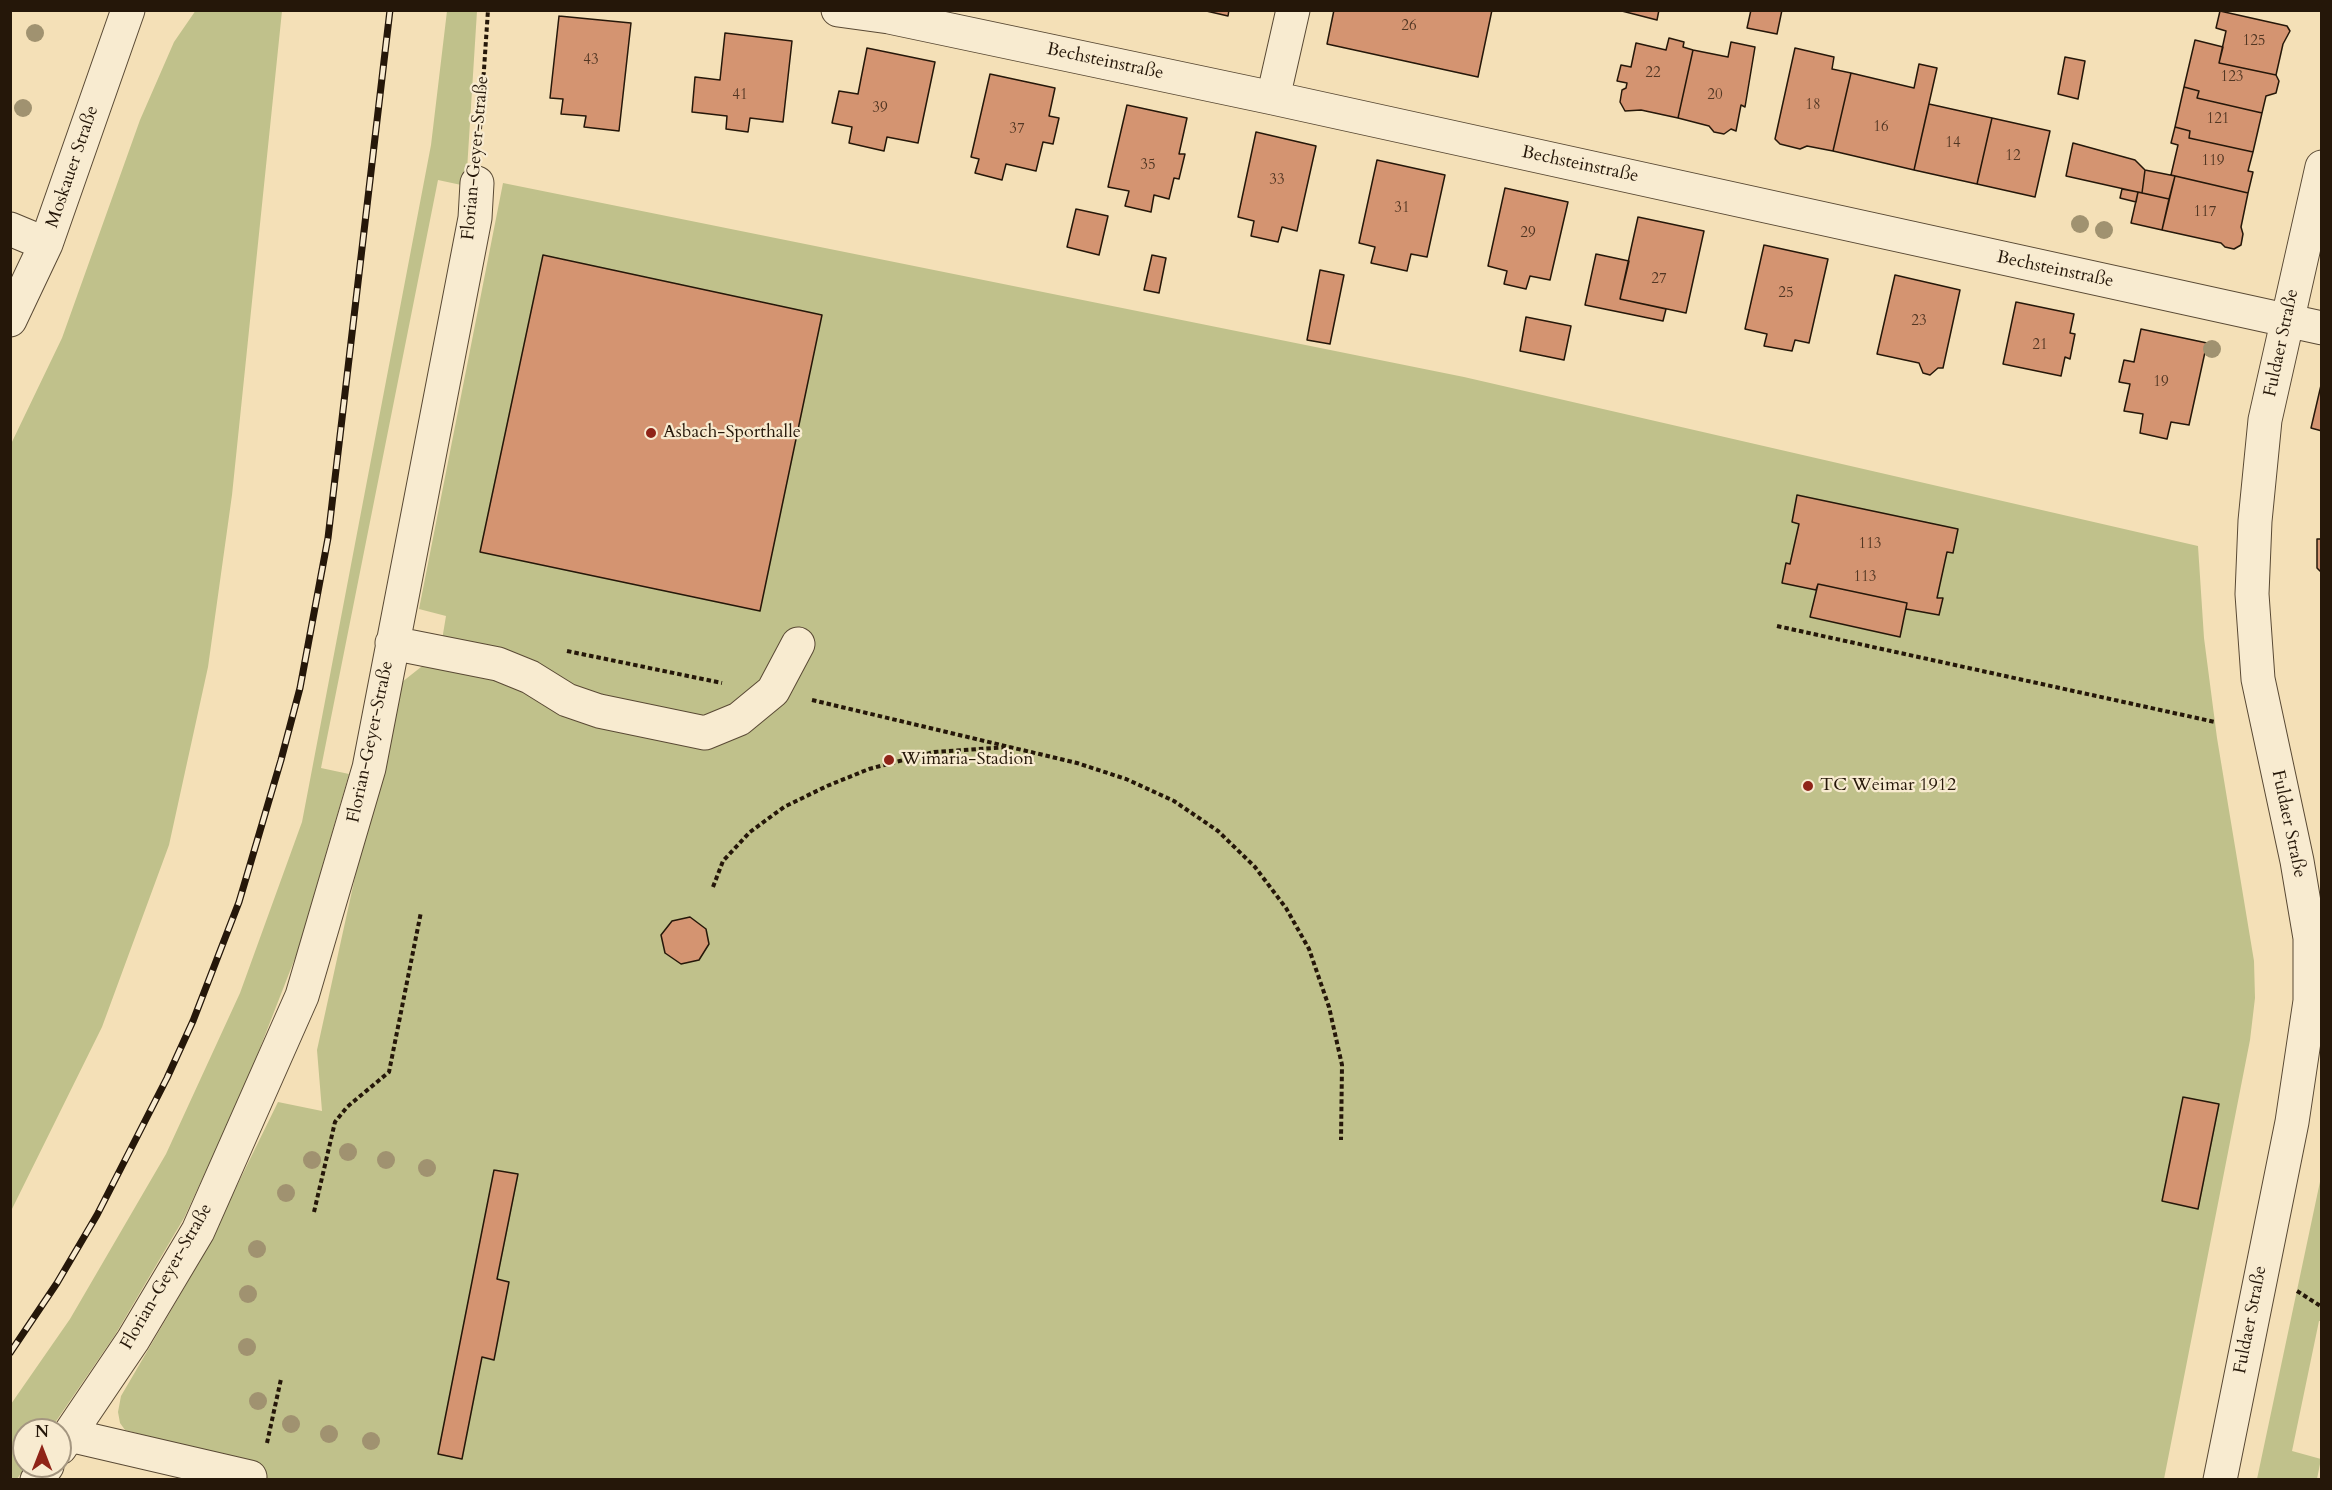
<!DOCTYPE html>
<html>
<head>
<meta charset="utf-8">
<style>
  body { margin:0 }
  #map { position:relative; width:2332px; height:1490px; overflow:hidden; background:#f4e0b7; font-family:Cardo,serif }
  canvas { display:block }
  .frame { position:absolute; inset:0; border:12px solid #251709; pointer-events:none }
  .north { position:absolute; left:12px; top:1418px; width:60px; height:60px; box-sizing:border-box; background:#f8ebd0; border:2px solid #a49680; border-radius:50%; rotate:0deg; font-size:16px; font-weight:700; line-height:24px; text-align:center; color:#251709 }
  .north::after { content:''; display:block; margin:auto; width:21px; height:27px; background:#8f2418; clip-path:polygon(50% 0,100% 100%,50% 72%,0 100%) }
</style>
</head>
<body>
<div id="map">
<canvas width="2332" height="1490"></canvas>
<div class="frame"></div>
<div class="north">N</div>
</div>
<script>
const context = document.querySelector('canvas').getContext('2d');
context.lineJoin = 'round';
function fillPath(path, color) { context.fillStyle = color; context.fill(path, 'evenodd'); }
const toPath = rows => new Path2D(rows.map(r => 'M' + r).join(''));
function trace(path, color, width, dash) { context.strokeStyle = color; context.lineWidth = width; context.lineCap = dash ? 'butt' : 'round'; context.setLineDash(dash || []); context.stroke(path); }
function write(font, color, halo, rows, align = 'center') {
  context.font = font + ' Cardo,serif'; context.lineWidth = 4.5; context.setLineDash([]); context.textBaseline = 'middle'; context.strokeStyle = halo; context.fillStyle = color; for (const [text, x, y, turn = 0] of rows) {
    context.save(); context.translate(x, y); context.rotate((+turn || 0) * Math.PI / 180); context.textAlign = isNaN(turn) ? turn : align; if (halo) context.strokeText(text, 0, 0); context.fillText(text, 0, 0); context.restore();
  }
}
fillPath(toPath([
  [196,10,282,11,232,495,208,667,169,845,102,1027,11,1211,11,444,62,338,140,120,174,42],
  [447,11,477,11,466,186,438,180,321,768,349,774,297,953,244,1089,184,1218,115,1335,50,1430,24,1430,26,1466,17,1479,11,1480,11,1404,70,1319,166,1154,240,993,302,822,431,145],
  [503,183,1464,377,2198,546,2204,638,2217,738,2254,961,2255,998,2250,1040,2164,1479,250,1480,253,1464,125,1430,120,1423,118,1412,121,1396,200,1261,278,1102,322,1111,317,1050,397,686,440,652,446,616,419,609],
  [2321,1177,2321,1321,2319,1321,2292,1451,2321,1459,2317,1479,2257,1479]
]), '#c0c18b');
const building = toPath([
  [1202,10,1229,10,1228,16,1202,10],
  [1334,10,1492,10,1478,77,1327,44,1334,10],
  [1618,10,1659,10,1657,20,1618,10],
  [1751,10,1782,10,1777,34,1747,28,1751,10],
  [2220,11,2287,26,2290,31,2283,44,2276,75,2219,63,2226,31,2216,28,2220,11],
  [559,16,631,23,619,131,584,127,586,116,561,114,563,99,550,98,559,16],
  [725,33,792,41,783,122,750,118,748,132,726,129,727,116,692,112,695,77,720,80,725,33],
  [1669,38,1684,42,1683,47,1693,50,1678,118,1641,110,1625,111,1620,102,1622,90,1626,88,1627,83,1617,81,1621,65,1631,67,1636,43,1666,50,1669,38],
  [2195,40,2223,47,2219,63,2276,75,2279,81,2276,93,2266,96,2262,113,2197,98,2199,91,2184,87,2195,40],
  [1731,42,1755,47,1745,107,1741,105,1736,131,1731,129,1724,134,1714,132,1709,126,1678,118,1693,50,1728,57,1731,42],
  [867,48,935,62,918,143,887,137,884,151,849,143,852,127,832,123,839,91,858,94,867,48],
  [1795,48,1834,57,1832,69,1851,73,1833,151,1807,146,1800,149,1780,144,1775,139,1795,48],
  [2065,57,2085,61,2078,99,2058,94,2065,57],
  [1919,64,1937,68,1914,170,1833,151,1851,73,1914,88,1919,64],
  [990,74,1055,88,1049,116,1059,118,1053,144,1043,142,1036,171,1006,164,1002,180,975,173,979,159,971,157,990,74],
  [2184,87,2199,91,2197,98,2262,113,2253,152,2189,138,2190,131,2175,127,2184,87],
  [1929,104,1992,118,1977,184,1914,170,1929,104],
  [1127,105,1187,118,1179,154,1185,154,1179,179,1174,178,1169,199,1154,195,1151,212,1125,206,1129,191,1108,187,1127,105],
  [1992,118,2050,131,2035,197,1977,184,1992,118],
  [2175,127,2190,131,2189,138,2253,152,2248,171,2253,172,2248,193,2171,175,2178,145,2171,143,2175,127],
  [1256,132,1316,146,1297,231,1282,227,1278,242,1251,236,1254,221,1238,217,1256,132],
  [2073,143,2135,160,2145,170,2142,193,2066,176,2073,143],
  [1377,160,1445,175,1427,257,1411,254,1407,271,1371,263,1375,247,1359,243,1377,160],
  [2145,170,2175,176,2169,199,2142,193,2145,170],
  [2175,176,2248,193,2241,227,2243,234,2241,245,2234,249,2225,247,2221,243,2162,230,2175,176],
  [1505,188,1568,202,1550,280,1530,276,1526,289,1504,284,1507,271,1488,266,1505,188],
  [2122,189,2138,192,2136,202,2120,198,2122,189],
  [2138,192,2169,199,2162,230,2131,223,2138,192],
  [1076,209,1108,216,1099,255,1067,247,1076,209],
  [1638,217,1704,231,1686,313,1620,299,1638,217],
  [1764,245,1828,259,1809,343,1795,340,1792,351,1764,346,1767,334,1745,329,1764,245],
  [1596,254,1629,261,1620,299,1666,309,1663,321,1585,305,1596,254],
  [543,255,822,315,760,611,480,552,543,255],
  [1152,255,1166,258,1159,293,1144,290,1152,255],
  [1320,270,1344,275,1330,344,1307,340,1320,270],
  [1895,275,1960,290,1943,368,1938,368,1930,375,1923,373,1919,363,1877,354,1895,275],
  [2016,302,2074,314,2070,333,2075,334,2070,359,2065,357,2061,376,2003,364,2016,302],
  [1526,317,1571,326,1564,360,1520,351,1526,317],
  [2141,329,2207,343,2189,425,2171,422,2167,439,2140,433,2143,414,2124,411,2130,384,2119,382,2124,360,2134,362,2141,329],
  [2322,381,2322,431,2311,428,2322,381],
  [1797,495,1958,529,1953,553,1947,552,1937,598,1943,598,1939,615,1906,609,1907,603,1818,584,1816,590,1782,583,1786,563,1790,564,1799,524,1792,522,1797,495],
  [2317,539,2322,539,2322,573,2317,568,2317,539],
  [1818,584,1907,603,1900,637,1810,617,1818,584],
  [690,917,706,929,709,944,699,960,681,964,665,953,661,935,672,921,690,917],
  [2183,1097,2219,1104,2198,1209,2162,1201,2183,1097],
  [494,1170,518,1174,497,1279,509,1282,494,1360,482,1357,462,1459,438,1454,494,1170]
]);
fillPath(building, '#d49471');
trace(building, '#251709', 1.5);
const minor = toPath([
  [838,10,889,17,1273,98,2322,328],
  [1273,98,1293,10],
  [10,229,46,244],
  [10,320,46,244,128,10],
  [392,643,498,664,530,677,567,700,599,711,705,733,739,719,773,691,798,644],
  [69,1435,250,1477],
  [60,1448,133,1340,198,1231,302,996,369,768,475,218,477,183],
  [37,1480,47,1466],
  [2220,1480,2292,1122,2310,1001,2310,938,2297,861,2258,679,2252,594,2255,521,2265,420,2322,167]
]);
trace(minor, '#594934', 35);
trace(toPath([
  [479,144,488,10],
  [1777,626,2215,722],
  [567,651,722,683],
  [812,700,1077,763,1126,779,1174,801,1218,831,1255,867,1286,908,1309,949,1329,1007,1342,1065,1341,1140],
  [713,887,723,861,750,832,784,807,827,786,869,769,934,752,1009,747],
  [314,1212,335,1122,347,1107,389,1072,421,912],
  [2297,1291,2322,1307],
  [267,1443,281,1379]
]), '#251709', 4, [4.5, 3]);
trace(minor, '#f8ebd0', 33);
const rail = toPath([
  [10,1353,57,1283,97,1215,167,1078,193,1021,239,902,281,760,300,688,328,538,390,10]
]);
trace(rail, '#251709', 7);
trace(rail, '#f8ebd0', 4.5, [14]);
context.fillStyle = '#a09270';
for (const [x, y] of [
  [35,33],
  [23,108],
  [2080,224],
  [2104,230],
  [2212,349],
  [348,1152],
  [312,1160],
  [386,1160],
  [427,1168],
  [286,1193],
  [257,1249],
  [248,1294],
  [247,1347],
  [258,1401],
  [291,1424],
  [329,1434],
  [371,1441]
]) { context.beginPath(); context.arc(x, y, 9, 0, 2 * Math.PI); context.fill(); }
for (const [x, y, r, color] of [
  [651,433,6,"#8f2418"],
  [889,760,6,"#8f2418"],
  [1808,786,6,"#8f2418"]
]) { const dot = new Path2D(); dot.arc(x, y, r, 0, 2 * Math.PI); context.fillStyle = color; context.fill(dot); trace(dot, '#f8ebd0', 2); }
write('15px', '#513623', null, [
  ["26",1409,27],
  ["125",2254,42],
  ["43",591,61],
  ["22",1653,74],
  ["123",2232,78],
  ["41",740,96],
  ["20",1715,96],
  ["18",1813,106],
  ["39",880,109],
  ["121",2218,120],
  ["16",1881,128],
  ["37",1017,130],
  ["14",1953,144],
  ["12",2013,157],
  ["119",2213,162],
  ["35",1148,166],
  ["33",1277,181],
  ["31",1402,209],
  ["117",2205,213],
  ["29",1528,234],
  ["27",1659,280],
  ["25",1786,294],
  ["23",1919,322],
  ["21",2040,346],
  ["19",2161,383],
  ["113",1870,545],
  ["113",1865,578]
]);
write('18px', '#251709', '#f8ebd0', [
  ["Bechsteinstraße",1105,62,12],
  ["Florian-Geyer-Straße",476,158,-85],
  ["Bechsteinstraße",1580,165,12],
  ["Moskauer Straße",73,167,-71],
  ["Bechsteinstraße",2055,270,12],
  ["Fuldaer Straße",2282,343,-78],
  ["Florian-Geyer-Straße",371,742,-78],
  ["Fuldaer Straße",2288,824,78],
  ["Florian-Geyer-Straße",167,1277,-60],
  ["Fuldaer Straße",2251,1320,-79]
]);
write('18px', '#251709', '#f8ebd0', [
  ["Asbach-Sporthalle",663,433],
  ["Wimaria-Stadion",901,760],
  ["TC Weimar 1912",1820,786]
], 'left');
</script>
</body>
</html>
